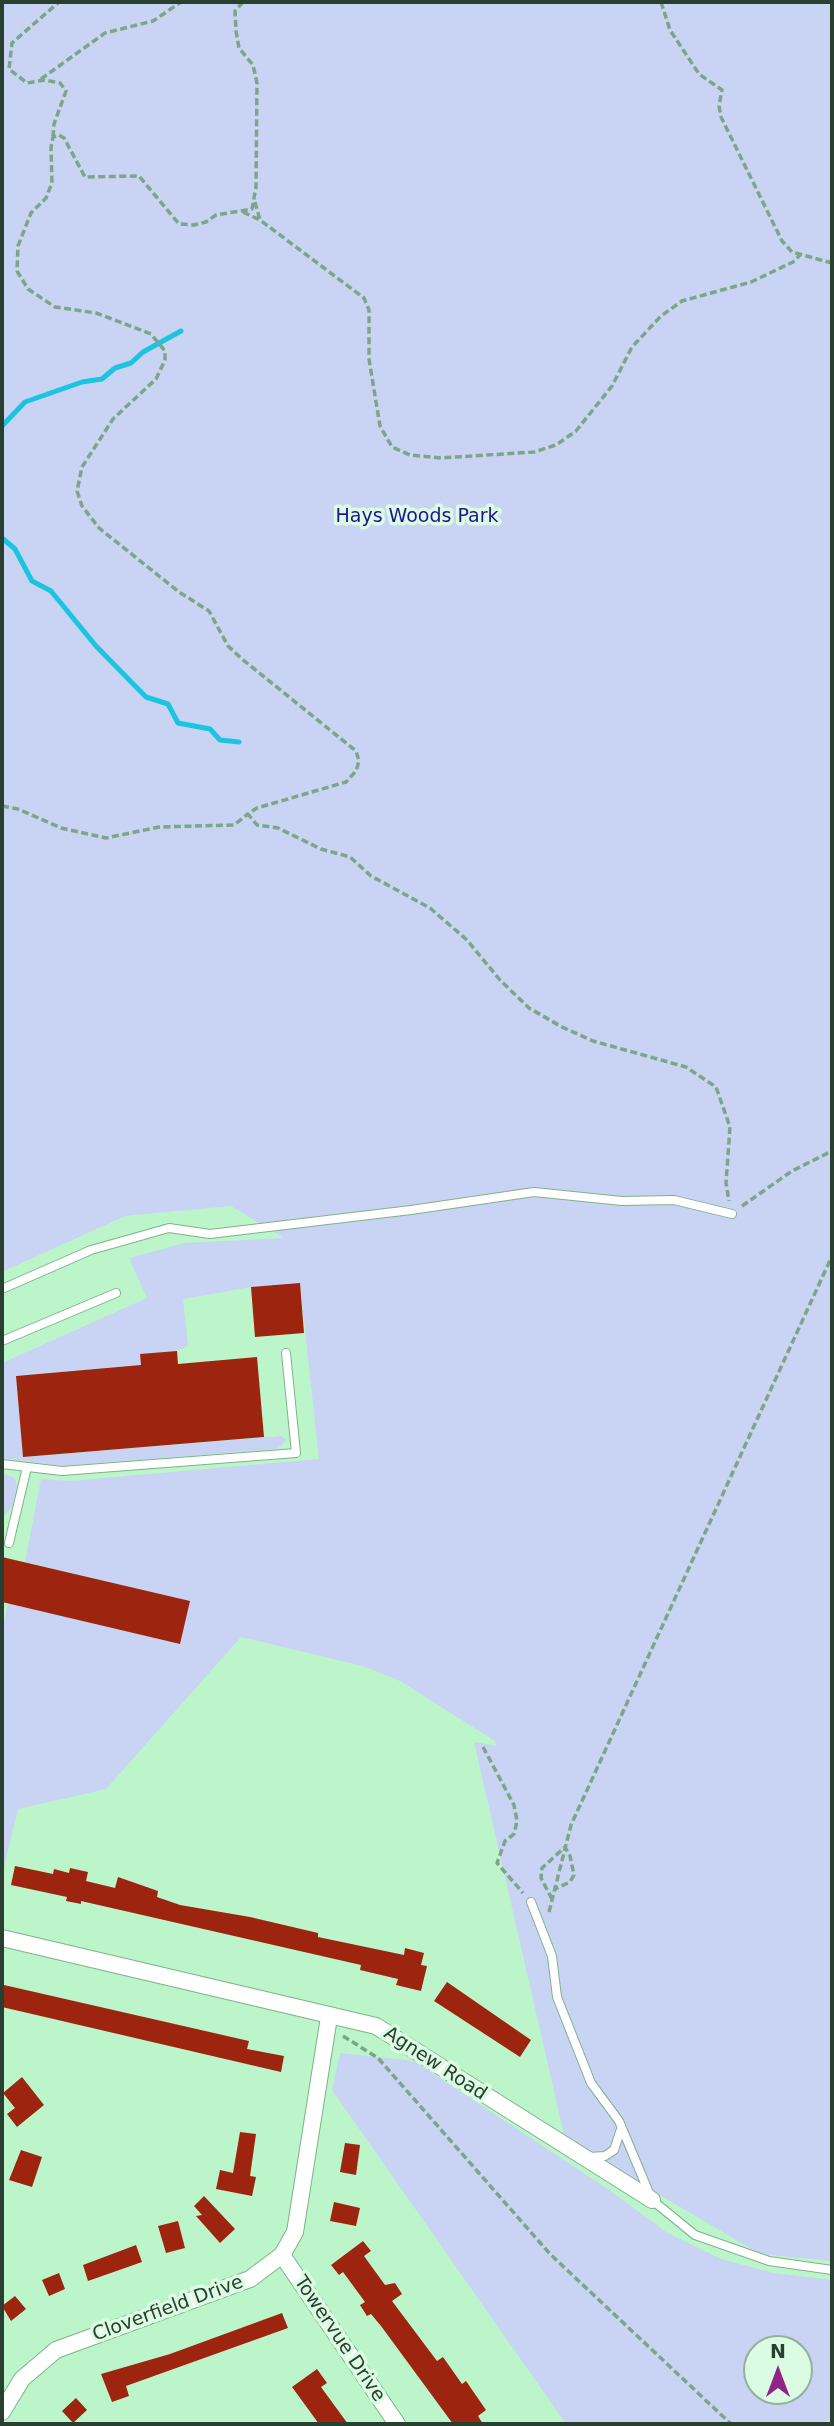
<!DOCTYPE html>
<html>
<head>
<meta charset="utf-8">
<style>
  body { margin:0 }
  #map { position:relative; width:834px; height:2426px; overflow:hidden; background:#bdf5cb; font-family:"DejaVu Sans",sans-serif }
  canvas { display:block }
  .frame { position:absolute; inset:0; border:4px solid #293f2f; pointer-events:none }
  .north { position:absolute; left:743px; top:2335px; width:70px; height:70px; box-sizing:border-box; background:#dbfce2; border:2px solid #94b09a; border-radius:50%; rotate:0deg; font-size:19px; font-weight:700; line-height:28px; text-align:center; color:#293f2f }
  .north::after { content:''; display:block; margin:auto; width:24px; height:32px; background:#912487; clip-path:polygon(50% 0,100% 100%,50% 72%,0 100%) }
</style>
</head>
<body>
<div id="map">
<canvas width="834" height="2426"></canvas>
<div class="frame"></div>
<div class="north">N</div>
</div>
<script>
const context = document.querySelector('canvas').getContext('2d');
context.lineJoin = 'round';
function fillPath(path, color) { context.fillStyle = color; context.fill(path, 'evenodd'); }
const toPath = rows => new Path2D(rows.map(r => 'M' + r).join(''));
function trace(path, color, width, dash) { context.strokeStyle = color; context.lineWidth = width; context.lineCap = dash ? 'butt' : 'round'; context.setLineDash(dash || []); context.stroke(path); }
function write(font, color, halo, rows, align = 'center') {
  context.font = font + ' "DejaVu Sans",sans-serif'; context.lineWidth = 7; context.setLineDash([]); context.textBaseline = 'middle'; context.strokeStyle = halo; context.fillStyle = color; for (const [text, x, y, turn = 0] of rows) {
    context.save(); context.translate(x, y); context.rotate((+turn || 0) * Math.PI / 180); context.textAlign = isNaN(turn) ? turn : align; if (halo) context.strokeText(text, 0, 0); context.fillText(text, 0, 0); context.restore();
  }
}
fillPath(toPath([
  [2,2,832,2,832,2261,760,2254,565,2139,474,1742,497,1746,495,1741,400,1681,363,1666,241,1637,106,1789,18,1809,2,1876,2,1631,8,1603,179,1644,189,1601,25,1562,41,1479,70,1481,319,1459,300,1284,251,1287,183,1299,188,1346,141,1365,16,1376,23,1457,282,1436,286,1440,277,1449,61,1466,2,1458,2,1363,147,1298,129,1258,184,1243,284,1238,231,1206,125,1216,2,1272],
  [2,1473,15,1478,17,1486,12,1507,2,1517],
  [340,2053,414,2061,608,2189,666,2232,721,2259,774,2273,832,2280,832,2424,566,2424,332,2090],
  [757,2349,799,2349,799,2391,757,2391]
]), '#c9d3f4');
trace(toPath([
  [2,426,25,402,82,382,102,379,115,368,131,363,143,352,181,331],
  [2,538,15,549,32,581,51,591,96,646,146,697,168,704,178,723,210,729,220,740,239,742]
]), '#1bc5e0', 5);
fillPath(toPath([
  [300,1283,304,1333,255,1337,251,1287],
  [177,1351,178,1364,257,1357,264,1437,23,1457,16,1376,141,1365,140,1354],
  [2,1557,190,1601,180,1644,2,1602],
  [15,1866,53,1874,54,1869,69,1873,70,1868,88,1872,86,1881,115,1888,118,1877,158,1891,157,1897,180,1905,250,1917,318,1933,318,1937,404,1955,405,1948,424,1953,421,1965,427,1966,421,1991,396,1985,398,1979,360,1970,361,1965,81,1901,81,1904,66,1901,67,1897,11,1885],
  [447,1982,531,2040,520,2057,434,2001],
  [4,1985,249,2041,247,2049,284,2056,281,2072,2,2007],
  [22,2077,44,2105,17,2127,7,2114,15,2108,3,2093],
  [240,2132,256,2134,250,2176,256,2177,252,2196,216,2189,220,2170,233,2173],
  [345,2143,360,2145,356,2175,340,2172],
  [21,2150,42,2157,32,2187,9,2180],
  [204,2196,235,2229,220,2243,196,2216,202,2215,194,2206],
  [334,2202,360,2208,356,2226,330,2221],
  [178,2221,185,2248,166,2253,158,2226],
  [363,2241,371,2251,364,2256,385,2285,395,2283,402,2294,392,2301,437,2361,443,2357,462,2384,466,2381,486,2410,478,2416,483,2424,453,2424,381,2326,371,2314,367,2316,360,2305,365,2302,343,2272,339,2275,331,2265],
  [136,2245,142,2262,88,2281,83,2265],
  [59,2273,65,2289,49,2296,42,2280],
  [15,2296,26,2309,11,2321,2,2306],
  [282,2313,288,2328,126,2386,129,2396,112,2402,101,2374,170,2354],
  [317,2369,327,2383,321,2387,348,2424,319,2424,292,2387],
  [76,2398,87,2410,73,2423,62,2411]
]), '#9d240f');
const lane = toPath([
  [2,1289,91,1250,169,1228,210,1234,411,1210,534,1192,622,1201,674,1200,732,1214],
  [2,1341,116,1293],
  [2,1464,62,1471,296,1453,286,1353],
  [9,1543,27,1467],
  [531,1902,552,1956,557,1997,591,2083,619,2121,652,2200,695,2235,769,2261,832,2270],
  [588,2157,605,2156,614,2150,621,2129]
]);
const street = toPath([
  [2,1938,376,2026,652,2200],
  [282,2255,397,2424],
  [2,2412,22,2379,56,2350,250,2279,282,2255,295,2232,329,2017]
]);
trace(lane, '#7db38b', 10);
trace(street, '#7db38b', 18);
trace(toPath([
  [243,2,235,11,236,31,239,48,253,65,257,83,256,187,252,209,216,215,206,222,194,225,179,224,139,176,85,177,64,138,59,135,53,137,51,148,52,183,46,198,31,213,18,246,17,271,28,289,55,307,96,313,151,334,165,351,165,360,156,379,113,419,82,467,77,491,82,506,99,528,179,592,209,611,228,646,242,659,356,751,359,761,356,771,346,782,257,808,248,814,257,825,278,828,321,849,350,857,371,876,430,908,467,940,500,980,529,1008,562,1027,593,1041,686,1067,716,1087,730,1127,726,1183,729,1201],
  [661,2,670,30,699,74,722,90,719,106,721,117,782,241,792,252,832,263],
  [41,79,105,33,153,21,181,2],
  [53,137,54,124,66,91,60,83,44,80,27,83,9,69,12,43,59,2],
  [255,202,260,220,364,298,369,310,369,359,380,426,392,447,410,455,441,458,534,452,556,445,576,431,612,386,632,347,661,316,682,301,751,282,793,262,800,255],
  [243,212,260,220],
  [2,806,18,809,61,828,106,838,159,827,234,825,248,814],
  [742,1206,792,1171,832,1151],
  [483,1747,514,1805,517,1821,514,1834,505,1841,497,1863,523,1893],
  [552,1899,541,1878,542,1868,565,1847,570,1856,574,1875,570,1882,555,1889],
  [549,1912,571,1825,832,1256],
  [343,2036,378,2058,550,2254,731,2424]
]), '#7da688', 3.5, [7, 3.5]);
trace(lane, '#fff', 8);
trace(street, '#fff', 16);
write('19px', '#1e1494', '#dbfce2', [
  ["Hays Woods Park",417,517]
]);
write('19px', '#293f2f', '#dbfce2', [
  ["Agnew Road",435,2064,33],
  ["Cloverfield Drive",168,2309,-20],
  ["Towervue Drive",339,2339,56]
]);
</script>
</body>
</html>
